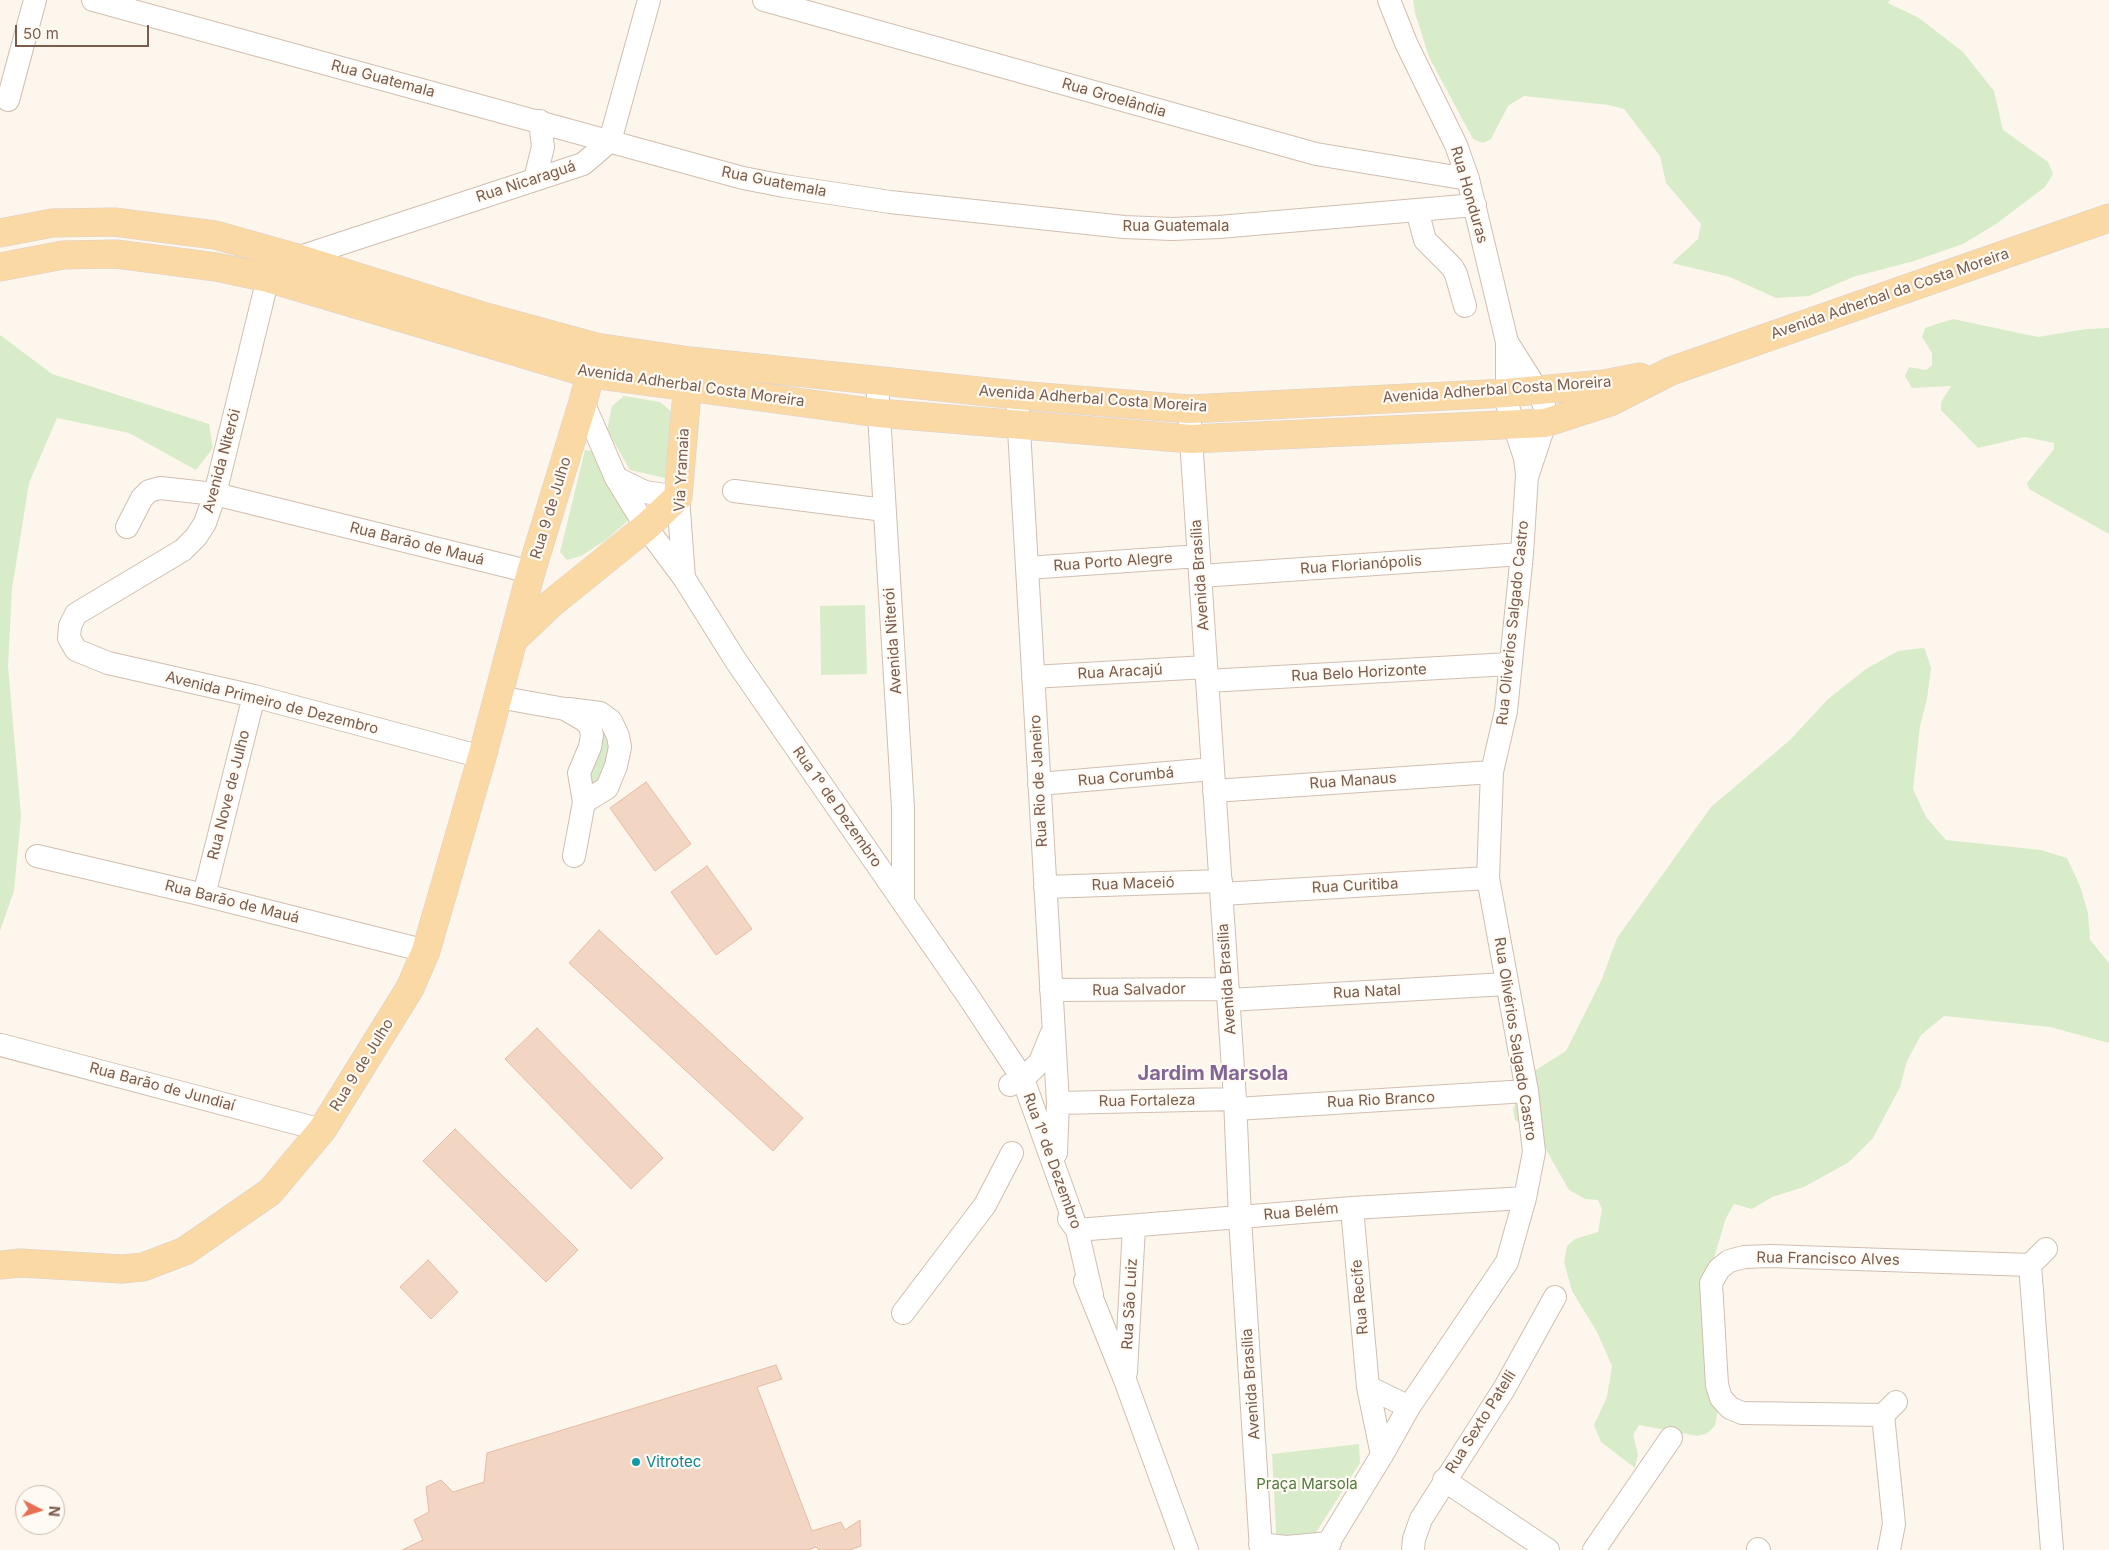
<!DOCTYPE html>
<html>
<head>
<meta charset="utf-8">
<style>
  body { margin:0 }
  #map { position:relative; width:2109px; height:1550px; overflow:hidden; background:#fdf6ec; font-family:Inter,sans-serif }
  canvas { display:block }
  .north { position:absolute; left:15px; top:1485px; width:50px; height:50px; box-sizing:border-box; background:#fffaf3; border:1px solid #cabbb1; border-radius:50%; rotate:95deg; font-size:14px; font-weight:700; line-height:20px; text-align:center; color:#7a5c4d }
  .north::after { content:''; display:block; margin:auto; width:18px; height:22px; background:#e76f51; clip-path:polygon(50% 0,100% 100%,50% 72%,0 100%) }
  .scale { position:absolute; left:15px; top:25px; width:134px; height:22px; box-sizing:border-box; border:2px solid #7a5c4d; border-top:0; padding-left:6px; font-size:15px; line-height:18px; white-space:nowrap; color:#7a5c4d; -webkit-text-stroke:4px #fffaf3; paint-order:stroke }
</style>
</head>
<body>
<div id="map">
<canvas width="2109" height="1550"></canvas>
<div class="north">N</div>
<div class="scale">50 m</div>
</div>
<script>
const context = document.querySelector('canvas').getContext('2d');
context.lineJoin = 'round';
function fillPath(path, color) { context.fillStyle = color; context.fill(path, 'evenodd'); }
const toPath = rows => new Path2D(rows.map(r => 'M' + r).join(''));
function trace(path, color, width, dash) { context.strokeStyle = color; context.lineWidth = width; context.lineCap = dash ? 'butt' : 'round'; context.setLineDash(dash || []); context.stroke(path); }
function write(font, color, halo, rows, align = 'center') {
  context.font = font + ' Inter,sans-serif'; context.lineWidth = 4.5; context.setLineDash([]); context.textBaseline = 'middle'; context.strokeStyle = halo; context.fillStyle = color; for (const [text, x, y, turn = 0] of rows) {
    context.save(); context.translate(x, y); context.rotate((+turn || 0) * Math.PI / 180); context.textAlign = isNaN(turn) ? turn : align; if (halo) context.strokeText(text, 0, 0); context.fillText(text, 0, 0); context.restore();
  }
}
fillPath(toPath([
  [1413,0,1890,0,1888,3,1919,18,1963,52,1994,91,2003,130,2048,162,2053,174,2045,187,1996,224,1963,244,1914,261,1853,277,1809,296,1776,298,1730,277,1672,263,1698,239,1701,224,1666,183,1660,156,1624,109,1609,105,1524,96,1508,106,1491,139,1483,143,1473,139,1429,57,1415,13],
  [1953,319,2038,337,2086,329,2109,328,2109,534,2029,489,2027,483,2054,449,2054,443,2025,437,1978,448,1941,410,1941,402,1951,386,1912,388,1905,376,1909,367,1926,370,1932,365,1932,353,1922,337,1925,328],
  [0,335,52,374,209,424,213,448,196,470,129,433,57,418,29,483,12,589,8,666,21,816,14,891,0,931],
  [624,396,660,402,672,412,665,478,630,470,607,430,612,406],
  [585,450,592,451,632,517,606,540,581,556,567,560,560,552],
  [865,605,867,674,821,675,820,606],
  [1922,648,1925,649,1931,668,1927,699,1920,726,1913,789,1926,817,1946,840,2041,850,2067,858,2080,886,2088,913,2090,940,2109,963,2109,1043,2050,1027,1944,1016,1921,1035,1907,1061,1900,1087,1873,1138,1849,1162,1804,1187,1772,1197,1752,1209,1734,1204,1726,1218,1710,1271,1713,1288,1724,1300,1711,1352,1718,1408,1715,1426,1706,1434,1697,1436,1639,1425,1633,1435,1638,1454,1635,1468,1601,1442,1594,1425,1607,1397,1612,1366,1597,1332,1572,1291,1564,1262,1567,1246,1575,1239,1598,1232,1602,1209,1598,1200,1585,1199,1569,1190,1537,1134,1515,1120,1513,1109,1531,1073,1566,1051,1602,979,1617,938,1711,807,1790,740,1828,699,1866,669,1898,651],
  [597,721,608,732,612,761,593,792,587,769],
  [1359,1444,1360,1463,1305,1550,1277,1550,1272,1454]
]), '#d8ecc9');
const building = toPath([
  [646,782,691,844,655,871,610,808,646,782],
  [707,866,752,929,716,955,671,892,707,866],
  [599,930,803,1118,773,1151,569,963,599,930],
  [537,1028,663,1158,631,1189,505,1059,537,1028],
  [455,1129,578,1250,546,1282,423,1161,455,1129],
  [428,1260,458,1292,431,1319,400,1287,428,1260],
  [776,1365,782,1379,757,1387,812,1531,841,1522,845,1530,860,1520,861,1546,850,1550,819,1550,816,1547,808,1550,402,1550,423,1540,414,1520,429,1512,426,1487,441,1480,453,1492,484,1482,487,1453,776,1365]
]);
fillPath(building, '#f3d5c3');
trace(building, '#e6bba3', 1);
const minor = toPath([
  [93,0,743,178,784,186,890,202,1124,227,1172,229,1219,227,1475,205],
  [764,0,1316,154,1468,179],
  [8,100,35,0],
  [535,179,543,147,540,121],
  [1417,210,1425,240,1452,267,1456,274,1465,306],
  [297,258,583,164,610,141,649,0],
  [268,278,215,494,205,523,196,537,183,550,76,614,70,626,69,638,76,650,108,663,254,696,482,757],
  [1507,342,1541,396,1545,409,1545,423,1528,474],
  [877,382,903,808,903,901],
  [1017,395,1058,1103,1056,1153],
  [583,402,616,478,646,527,684,578,736,661,968,996,1023,1079,1077,1230,1092,1295],
  [1189,409,1235,1099,1240,1218,1261,1550],
  [616,478,645,492,678,497,684,578],
  [734,491,884,510],
  [127,527,142,498,149,491,160,488,215,494,531,572],
  [1027,568,1199,556],
  [1200,576,1522,554],
  [1033,677,1206,667],
  [1207,681,1510,664],
  [498,697,565,709,584,720,590,726,592,735,590,747,579,773,584,802,574,856],
  [569,709,600,713,611,721,618,736,620,747,616,766,607,788,584,802],
  [1039,784,1213,769],
  [1214,791,1492,772],
  [37,856,204,895,426,951],
  [1045,887,1221,881],
  [1222,894,1488,878],
  [204,895,254,696],
  [1051,990,1228,989],
  [1229,1000,1506,984],
  [1,1045,322,1130],
  [1010,1085,1023,1079,1040,1062,1051,1035],
  [1058,1103,1235,1099],
  [1236,1109,1527,1091],
  [1352,1208,1368,1387,1382,1455],
  [1069,1219,1077,1230,1352,1208,1525,1198],
  [2030,1265,2052,1550],
  [1085,1281,1125,1380,1187,1550],
  [903,1313,985,1205,1012,1153],
  [1126,1372,1134,1227],
  [1368,1387,1409,1407],
  [1896,1402,1883,1415,1742,1413,1730,1408,1721,1398,1717,1385,1711,1283,1719,1269,1729,1261,1744,1257,1770,1256,2030,1265,2046,1249],
  [1883,1415,1894,1524,1889,1550],
  [1444,1480,1548,1550],
  [1260,1544,1286,1547,1330,1543],
  [1758,1549,1759,1550],
  [1324,1550,1382,1455,1409,1407,1507,1262,1525,1198,1534,1152,1527,1091,1488,878,1492,772,1506,711,1522,554,1527,475,1525,458,1507,404,1507,342,1468,179,1456,145,1406,43,1389,0],
  [1413,1550,1414,1539,1421,1519,1504,1389,1555,1297],
  [1594,1550,1671,1438]
]);
const major = toPath([
  [0,233,52,223,114,222,215,235,297,258,486,317,596,347,690,361,1017,395,1189,409,1506,393,1604,384,1640,377],
  [0,267,63,255,116,254,216,267,268,278,591,374,878,413,1191,439,1545,423,1610,402,1671,371,2109,218],
  [513,640,552,603,646,527,678,497,689,369],
  [0,1265,21,1263,122,1269,143,1267,185,1251,270,1192,322,1130,410,988,426,951,482,757,531,572,583,402,595,356]
]);
trace(minor, '#d1beb0', 24);
trace(major, '#dad1cd', 29);
trace(minor, '#fff', 22);
trace(major, '#fbd9a5', 28);
for (const [x, y, r, color] of [
  [636,1462,5,"#0f9aa8"]
]) { const dot = new Path2D(); dot.arc(x, y, r, 0, 2 * Math.PI); context.fillStyle = color; context.fill(dot); trace(dot, '#fffaf3', 2); }
write('15px', '#7a5c4d', '#fffaf3', [
  ["Rua Guatemala",383,79,15],
  ["Rua Groelândia",1114,98,16],
  ["Rua Nicaraguá",526,182,-18],
  ["Rua Guatemala",774,182,11],
  ["Rua Honduras",1469,195,74],
  ["Rua Guatemala",1176,226],
  ["Avenida Adherbal da Costa Moreira",1890,294,-19],
  ["Avenida Adherbal Costa Moreira",691,386,8],
  ["Avenida Adherbal Costa Moreira",1497,390,-4],
  ["Avenida Adherbal Costa Moreira",1093,399,4],
  ["Avenida Niterói",222,461,-75],
  ["Via Yramaia",682,470,-87],
  ["Rua 9 de Julho",551,508,-73],
  ["Rua Barão de Mauá",417,544,14],
  ["Rua Porto Alegre",1113,562,-4],
  ["Rua Florianópolis",1361,565,-4],
  ["Avenida Brasília",1200,575,-94],
  ["Rua Olivérios Salgado Castro",1513,623,-84],
  ["Avenida Niterói",893,641,-94],
  ["Rua Aracajú",1120,672,-3],
  ["Rua Belo Horizonte",1359,673,-3],
  ["Avenida Primeiro de Dezembro",272,703,14],
  ["Rua Corumbá",1126,777,-5],
  ["Rua Rio de Janeiro",1039,781,-93],
  ["Rua Manaus",1353,781,-4],
  ["Rua Nove de Julho",229,795,-76],
  ["Rua 1º de Dezembro",837,807,55],
  ["Rua Maceió",1133,884,-2],
  ["Rua Curitiba",1355,886,-3],
  ["Rua Barão de Mauá",232,902,14],
  ["Avenida Brasília",1227,979,-94],
  ["Rua Salvador",1139,990,-1],
  ["Rua Natal",1367,992,-3],
  ["Rua Olivérios Salgado Castro",1515,1039,81],
  ["Rua 9 de Julho",362,1065,-58],
  ["Rua Barão de Jundiaí",162,1087,15],
  ["Rua Rio Branco",1381,1100,-3],
  ["Rua Fortaleza",1147,1101,-1],
  ["Rua 1º de Dezembro",1052,1161,70],
  ["Rua Belém",1301,1212,-5],
  ["Rua Francisco Alves",1828,1259,1],
  ["Rua Recife",1360,1297,-95],
  ["Rua São Luiz",1130,1304,-87],
  ["Avenida Brasília",1251,1384,-94],
  ["Rua Sexto Patelli",1481,1422,-58]
]);
write('15px', '#0d838f', '#fffaf3', [
  ["Vitrotec",646,1462]
], 'left');
write('15px', '#537a41', '#fffaf3', [
  ["Praça Marsola",1307,1484]
]);
write('bold 20px', '#846695', '#fffaf3', [
  ["Jardim Marsola",1213,1074]
]);
</script>
</body>
</html>
